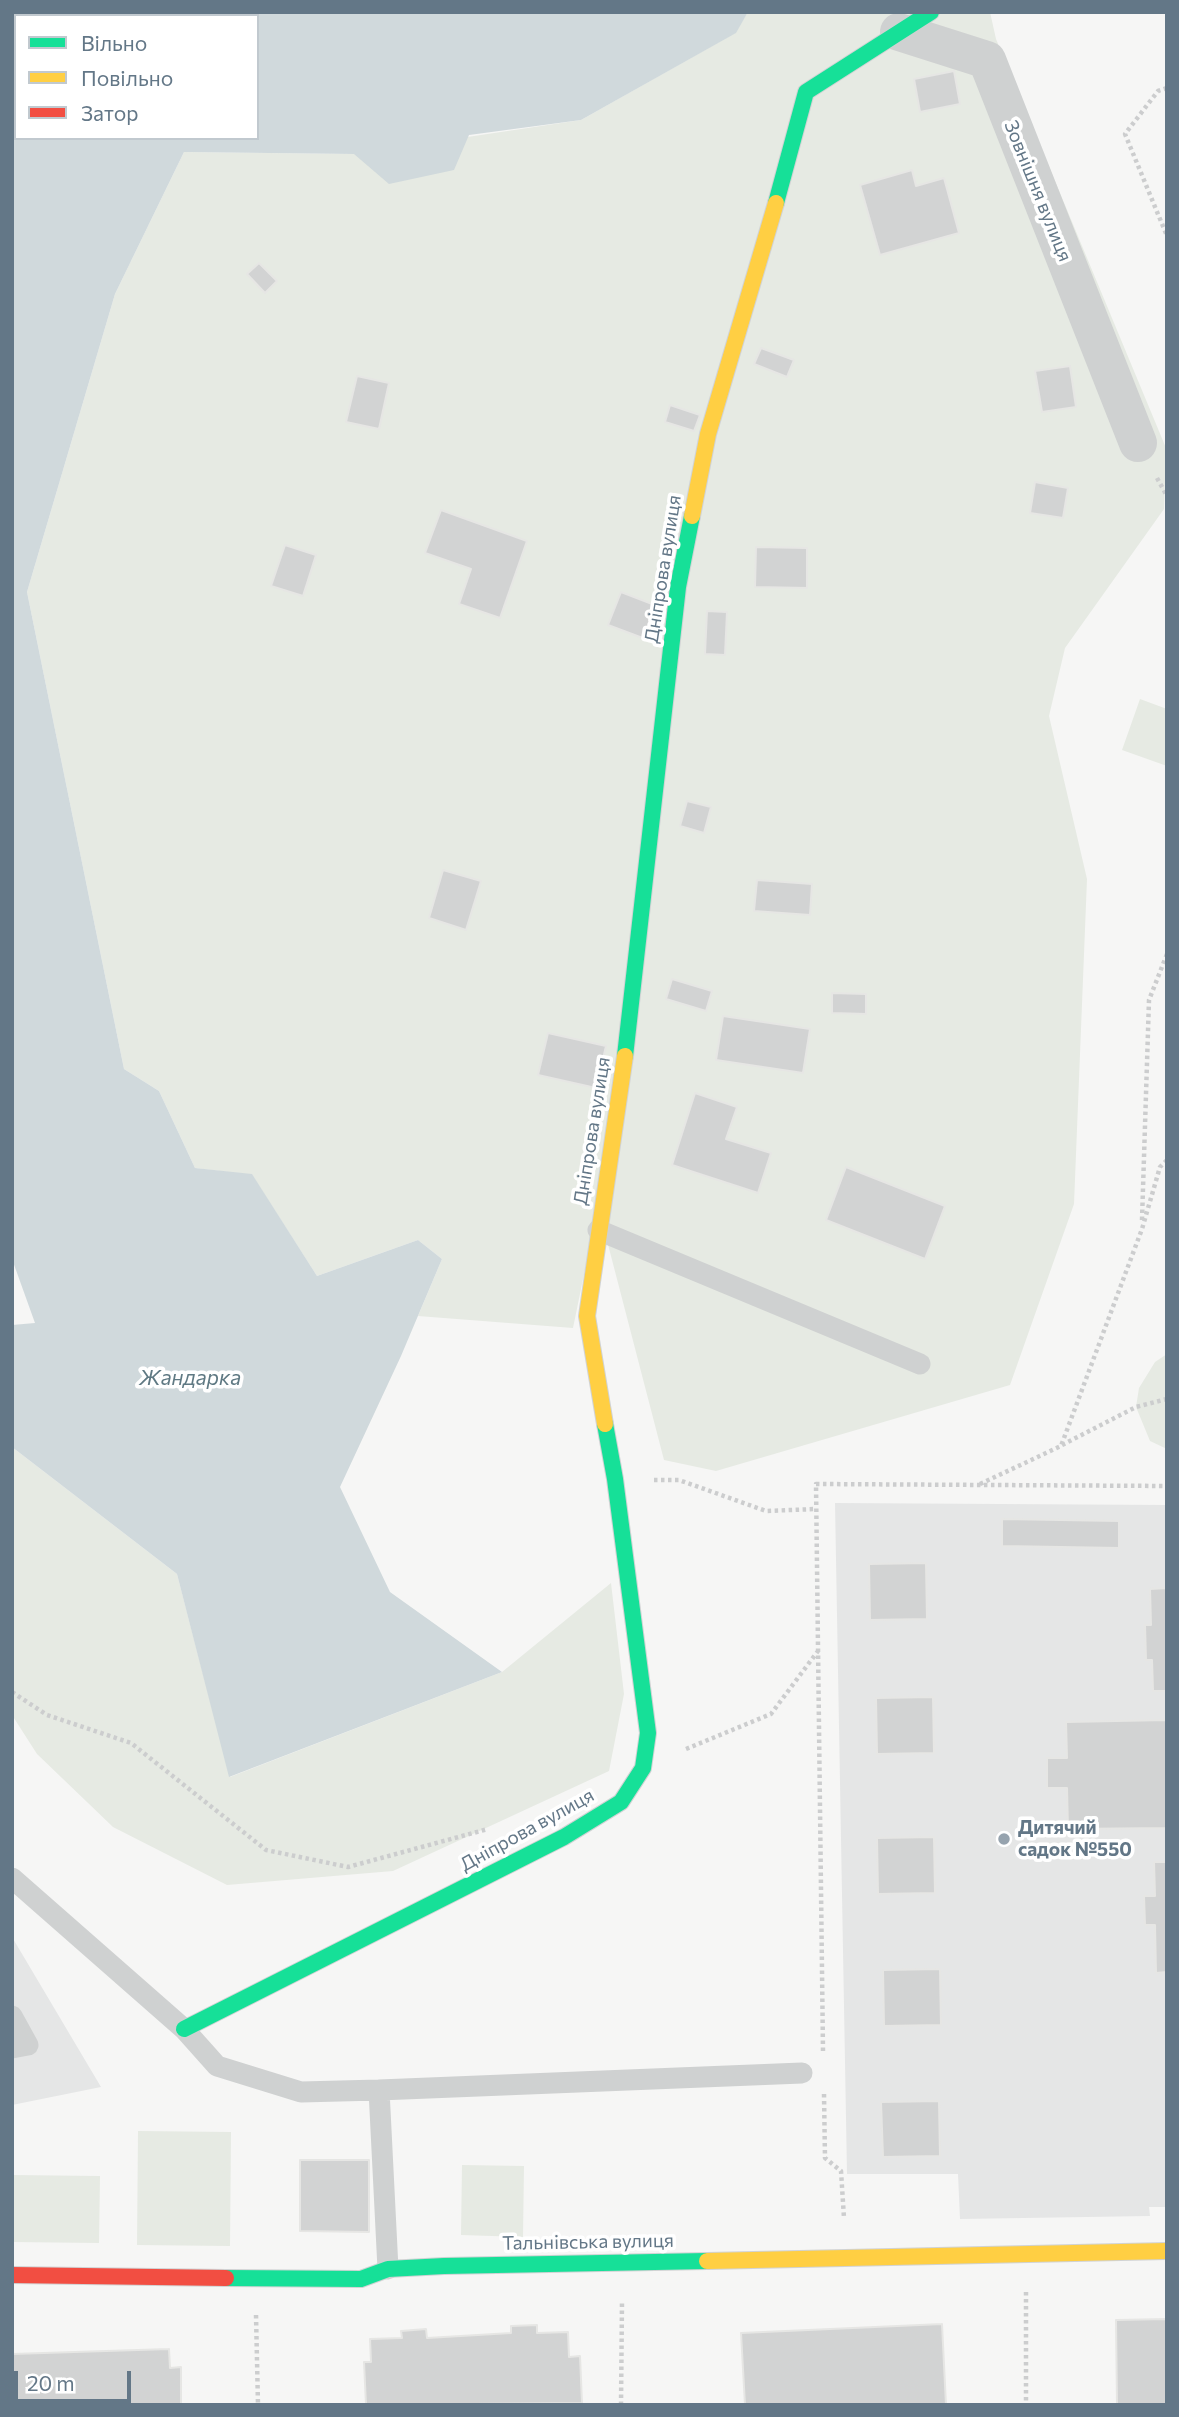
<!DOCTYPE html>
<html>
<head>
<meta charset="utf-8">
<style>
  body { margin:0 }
  #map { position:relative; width:1179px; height:2417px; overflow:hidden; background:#f6f6f5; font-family:Commissioner,sans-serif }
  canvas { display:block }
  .frame { position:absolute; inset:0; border:14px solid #637787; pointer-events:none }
  .legend { position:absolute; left:14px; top:14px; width:245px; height:126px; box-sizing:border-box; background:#fff; border:2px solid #c1c9cf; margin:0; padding:9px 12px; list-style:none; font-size:21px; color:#637787 }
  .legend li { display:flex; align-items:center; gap:14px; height:35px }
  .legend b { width:35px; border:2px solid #c1c9cf }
  .scale { position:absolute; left:14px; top:2371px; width:117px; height:32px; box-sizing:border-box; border:4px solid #637787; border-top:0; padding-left:9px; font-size:21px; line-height:24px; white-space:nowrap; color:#637787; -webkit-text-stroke:5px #fff; paint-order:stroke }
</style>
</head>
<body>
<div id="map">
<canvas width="1179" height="2417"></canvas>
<div class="frame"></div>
<ul class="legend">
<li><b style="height:9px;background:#16e098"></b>Вільно</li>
<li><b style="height:9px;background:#ffcf43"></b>Повільно</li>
<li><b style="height:9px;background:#f24e42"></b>Затор</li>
</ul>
<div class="scale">20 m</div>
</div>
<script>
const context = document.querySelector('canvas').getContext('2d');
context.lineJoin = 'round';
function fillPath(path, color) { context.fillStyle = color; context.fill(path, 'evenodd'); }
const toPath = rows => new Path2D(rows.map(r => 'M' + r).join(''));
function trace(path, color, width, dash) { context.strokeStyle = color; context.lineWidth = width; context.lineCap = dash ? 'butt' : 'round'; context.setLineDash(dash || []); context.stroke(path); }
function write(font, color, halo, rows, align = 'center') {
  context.font = font + ' Commissioner,sans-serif'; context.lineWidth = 7; context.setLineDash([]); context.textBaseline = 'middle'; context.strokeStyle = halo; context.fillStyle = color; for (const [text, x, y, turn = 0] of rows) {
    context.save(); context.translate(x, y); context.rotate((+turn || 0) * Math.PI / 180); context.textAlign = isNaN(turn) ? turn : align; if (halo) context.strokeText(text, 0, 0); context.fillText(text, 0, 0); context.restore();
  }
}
fillPath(toPath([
  [835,1503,1167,1505,1167,2207,1149,2207,1150,2216,960,2219,958,2174,847,2174],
  [12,1937,101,2087,12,2105]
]), '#e5e6e6');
fillPath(toPath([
  [748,12,990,12,996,39,1166,448,1164,509,1065,648,1049,716,1087,879,1074,1204,1010,1385,716,1471,664,1460,598,1206,573,1328,418,1316,442,1259,418,1240,317,1276,252,1175,195,1168,159,1091,124,1069,27,592,115,294,184,152,354,154,581,120,735,33],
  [1140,699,1167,709,1167,766,1122,750],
  [1167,1354,1167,1449,1150,1441,1136,1407,1139,1388,1155,1362],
  [12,1447,177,1574,230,1777,502,1672,611,1583,624,1694,609,1771,393,1871,227,1885,113,1827,37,1754,12,1715],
  [138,2131,231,2132,230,2246,137,2245],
  [462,2165,524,2166,523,2237,461,2235],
  [13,2175,100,2176,99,2243,12,2242]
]), '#e6eae3');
fillPath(toPath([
  [12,12,748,12,736,33,581,120,469,135,454,170,389,184,354,154,184,152,115,294,27,592,124,1069,159,1091,195,1168,252,1174,317,1276,418,1240,442,1259,401,1356,340,1487,390,1592,502,1672,229,1777,177,1574,12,1447,12,1325,35,1323,12,1259],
  [16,16,257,16,257,138,16,138]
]), '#d0d9dc');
const building = toPath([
  [954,71,960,104,920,112,914,79,954,71],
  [912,170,916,186,944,178,959,233,880,255,860,185,912,170],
  [259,263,277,281,265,293,247,274,259,263],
  [761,348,794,360,787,377,754,364,761,348],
  [1070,366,1076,407,1042,412,1035,371,1070,366],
  [357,376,389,383,379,429,346,422,357,376],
  [670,405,700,415,694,431,665,422,670,405],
  [1035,482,1068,488,1063,518,1030,513,1035,482],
  [441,510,527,541,500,618,459,604,471,569,425,553,441,510],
  [285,545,316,555,303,596,271,586,285,545],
  [756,547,807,548,807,588,755,587,756,547],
  [621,592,660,607,648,640,608,625,621,592],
  [707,611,727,612,725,655,705,654,707,611],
  [687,801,711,807,704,833,680,826,687,801],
  [443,870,481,881,466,930,429,918,443,870],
  [757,880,812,884,810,915,754,911,757,880],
  [672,979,712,991,706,1011,666,999,672,979],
  [832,993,866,994,866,1014,832,1013,832,993],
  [723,1016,810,1029,803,1073,716,1060,723,1016],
  [548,1033,606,1046,596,1088,538,1075,548,1033],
  [695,1093,737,1107,726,1139,771,1153,758,1193,672,1165,695,1093],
  [846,1167,945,1206,925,1259,826,1220,846,1167],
  [1002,1519,1119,1521,1119,1548,1002,1546,1002,1519],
  [926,1563,927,1619,870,1620,869,1564,926,1563],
  [1167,1588,1167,1691,1153,1691,1152,1660,1146,1660,1145,1625,1151,1625,1150,1589,1167,1588],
  [933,1697,934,1753,877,1754,876,1698,933,1697],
  [1167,1720,1167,1828,1068,1829,1067,1788,1047,1788,1047,1758,1067,1758,1066,1722,1167,1720],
  [934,1837,935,1893,878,1894,877,1838,934,1837],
  [1154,1862,1167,1862,1167,1972,1156,1973,1155,1925,1145,1925,1144,1896,1155,1896,1154,1862],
  [940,1969,941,2025,884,2026,883,1970,940,1969],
  [939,2101,940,2156,883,2157,881,2102,939,2101],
  [300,2160,369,2160,369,2232,300,2231,300,2160],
  [1167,2319,1167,2405,1117,2405,1116,2320,1167,2319],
  [942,2324,946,2405,745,2405,741,2333,942,2324],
  [537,2325,537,2333,568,2332,569,2357,580,2356,582,2403,366,2405,364,2362,371,2362,370,2339,402,2338,401,2331,426,2329,427,2338,511,2333,511,2326,537,2325],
  [169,2349,170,2368,181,2367,181,2405,12,2405,12,2354,169,2349]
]);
fillPath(building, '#d2d3d3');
trace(building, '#e6e6e4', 2);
const fast = toPath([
  [776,203,806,92,931,12],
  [625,1056,678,587,692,516],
  [184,2029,564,1837,621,1802,643,1768,648,1733,615,1479,605,1424],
  [226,2278,361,2279,388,2269,444,2266,707,2261]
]);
const slow = toPath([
  [692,516,708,434,776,203],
  [605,1424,587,1316,625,1056],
  [707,2261,1167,2251]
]);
const jam = toPath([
  [12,2275,226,2278]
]);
trace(fast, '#d1d3d4', 18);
trace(slow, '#d1d3d4', 18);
trace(jam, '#d1d3d4', 18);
trace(toPath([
  [1167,88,1158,91,1125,134,1167,236],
  [1157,478,1167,496],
  [1142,1220,1149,1000,1167,954],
  [1062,1445,1136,1407,1167,1399],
  [654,1480,679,1480,766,1511,816,1509],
  [980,1484,1061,1446,1142,1229,1160,1167,1167,1160],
  [12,1692,47,1715,131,1743,266,1850,348,1867,488,1829],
  [686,1749,771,1714,818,1651],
  [823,2051,816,1484,1167,1486],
  [824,2094,825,2158,841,2171,844,2218],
  [1026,2292,1026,2405],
  [256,2315,258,2405],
  [621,2405,622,2301]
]), '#cccdce', 4.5, [3.5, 3.5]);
trace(toPath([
  [598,1230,920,1364],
  [12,1878,184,2029,217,2066,301,2092,379,2090,388,2269],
  [12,2016,28,2045,12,2048],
  [379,2090,802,2073]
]), '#cfd1d1', 21);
trace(toPath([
  [899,32,987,60,1138,443]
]), '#cfd1d1', 38);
trace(fast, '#16e098', 16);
trace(slow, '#ffcf43', 16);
trace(jam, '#f24e42', 16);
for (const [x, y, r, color] of [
  [1004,1839,7,"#96a3ae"]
]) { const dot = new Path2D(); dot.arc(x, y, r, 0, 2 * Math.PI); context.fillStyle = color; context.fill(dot); trace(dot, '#fff', 2.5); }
write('19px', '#637787', '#fff', [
  ["Зовнішня вулиця",1038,191,68],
  ["Дніпрова вулиця",663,569,-81],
  ["Дніпрова вулиця",592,1131,-81],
  ["Дніпрова вулиця",527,1830,-29],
  ["Тальнівська вулиця",588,2242,-1]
]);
write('bold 19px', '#637787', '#fff', [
  ["Дитячий",1018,1828],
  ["садок №550",1018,1850]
], 'left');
write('italic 21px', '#5f7983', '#fff', [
  ["Жандарка",190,1378]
]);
</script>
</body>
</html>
